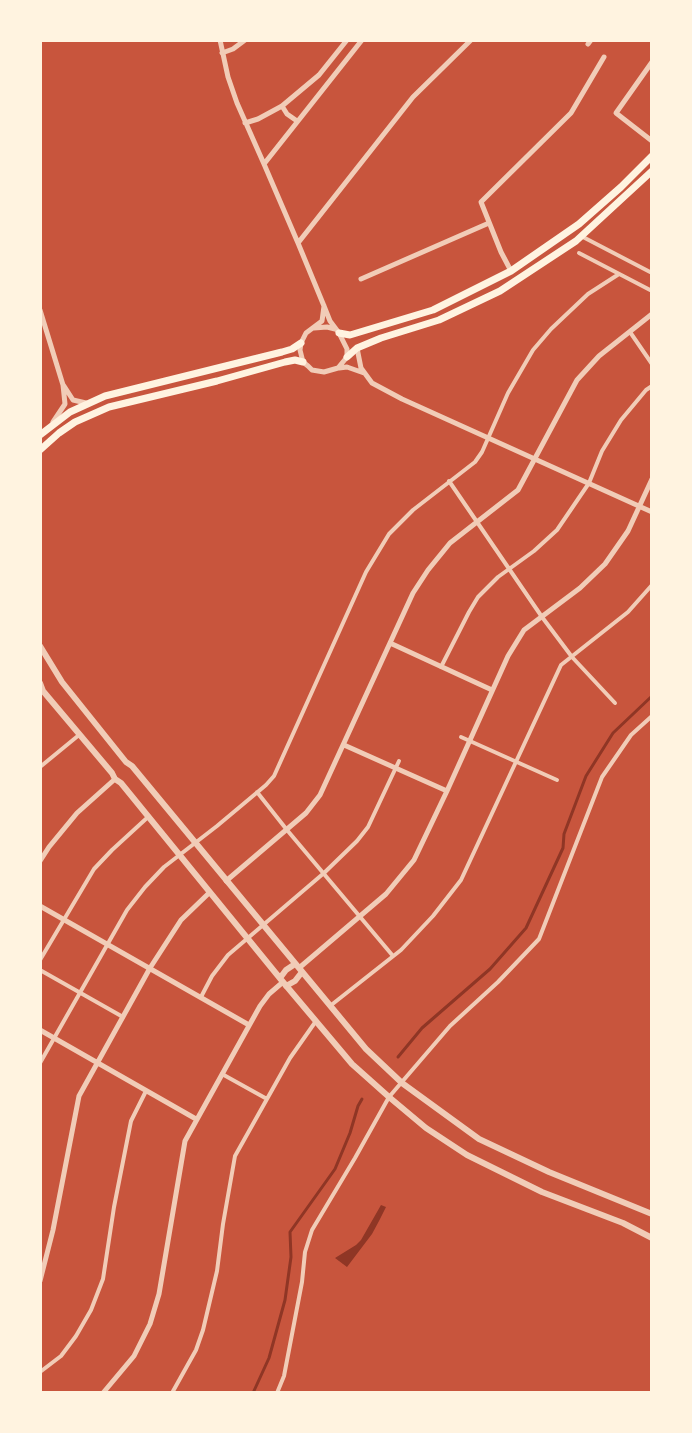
<!DOCTYPE html>
<html>
<head>
<meta charset="utf-8">
<style>
  body { margin:0 }
  #map { position:relative; width:692px; height:1433px; overflow:hidden; background:#c8553d; font-family:"Work Sans",sans-serif }
  canvas { display:block }
  .frame { position:absolute; inset:0; border:42px solid #fff3e0; pointer-events:none }
</style>
</head>
<body>
<div id="map">
<canvas width="692" height="1433"></canvas>
<div class="frame"></div>
</div>
<script>
const context = document.querySelector('canvas').getContext('2d');
context.lineJoin = 'round';
function fillPath(path, color) { context.fillStyle = color; context.fill(path, 'evenodd'); }
const toPath = rows => new Path2D(rows.map(r => 'M' + r).join(''));
function trace(path, color, width, dash) { context.strokeStyle = color; context.lineWidth = width; context.lineCap = dash ? 'butt' : 'round'; context.setLineDash(dash || []); context.stroke(path); }
fillPath(toPath([
  [381,1205,386,1207,379,1221,372,1234,347,1267,335,1258,356,1245,361,1240]
]), '#8f3625');
trace(toPath([
  [398,1057,422,1028,490,969,526,928,563,848,564,834,586,776,613,733,652,696],
  [253,1393,269,1358,285,1300,291,1257,290,1232,335,1169,350,1133,358,1106,362,1099]
]), '#8f3625', 3);
trace(toPath([
  [581,236,652,273],
  [579,253,652,291],
  [630,332,652,364],
  [449,481,542,617,572,657,615,703],
  [441,667,469,612,478,597,498,577,534,551,557,530,589,483,602,451,621,420,646,390,652,386],
  [461,737,557,780],
  [40,767,79,735],
  [257,792,287,830,393,956],
  [40,960,94,869,112,850,148,817],
  [40,970,123,1017],
  [201,997,212,976,228,955,324,873,357,841,368,827,399,761],
  [330,1006,401,950,433,916,461,880,561,665,628,612,652,585],
  [40,1063,127,910,145,887,164,867,217,826,266,785,274,776,366,572,389,534,413,510,475,462,482,452,508,393,533,350,551,329,588,294,619,274],
  [222,1074,267,1099],
  [40,1372,61,1356,76,1336,91,1310,103,1279,114,1207,131,1121,146,1091],
  [172,1393,196,1350,203,1330,217,1271,223,1224,235,1156,290,1058,316,1021],
  [277,1393,284,1376,302,1282,305,1252,312,1230,355,1158,389,1097,450,1026,498,982,539,939,602,777,631,735,652,716]
]), '#f1ccb7', 4);
trace(toPath([
  [220,40,228,77,237,103,264,164,298,243,324,306,330,321,339,333,347,349,347,357,338,368,324,372,312,370,308,366,303,362,300,350,301,343,306,333,322,321,324,306],
  [588,44,591,40],
  [222,53,233,49,245,40],
  [652,62,616,113,652,141],
  [282,106,287,114,297,121],
  [245,123,258,119,282,106,319,75,347,40],
  [264,164,362,40],
  [298,243,413,97,471,40],
  [511,271,501,252,481,202,571,113,604,57],
  [361,279,489,223],
  [40,310,63,385,65,404,53,422],
  [314,328,327,327,335,329],
  [357,348,361,368,372,383,402,399,652,512],
  [339,368,347,367,364,373],
  [64,386,73,400,86,403],
  [390,643,492,690],
  [344,745,447,791],
  [40,861,49,847,77,813,115,779],
  [226,881,306,813,320,795,413,593,428,570,450,543,518,490,577,380,599,356,652,314],
  [40,906,249,1025],
  [299,968,386,894,414,860,447,791,508,656,524,630,580,588,605,564,628,531,652,479],
  [40,1030,196,1119],
  [40,1281,53,1230,79,1096,150,968,181,920,209,893],
  [103,1393,134,1356,150,1324,159,1294,185,1141,260,1006,269,994,283,982]
]), '#f1ccb7', 5);
trace(toPath([
  [40,646,62,682,126,762,132,766,366,1049,402,1083,479,1139,549,1172,652,1214],
  [40,683,43,691,112,773,115,779,121,783,283,982,352,1064,389,1097,426,1128,467,1155,542,1192,623,1223,652,1238],
  [280,978,286,970,295,964],
  [286,986,295,981,302,972]
]), '#f1ccb7', 6);
trace(toPath([
  [339,333,350,335,433,310,511,271,579,224,621,187,652,156],
  [347,357,357,348,381,338,439,320,500,291,576,241,652,171],
  [40,435,70,412,105,396,282,352,292,349,301,343],
  [40,450,59,433,75,422,109,407,217,381,285,362,295,360,303,362]
]), '#fff3e0', 7);
</script>
</body>
</html>
